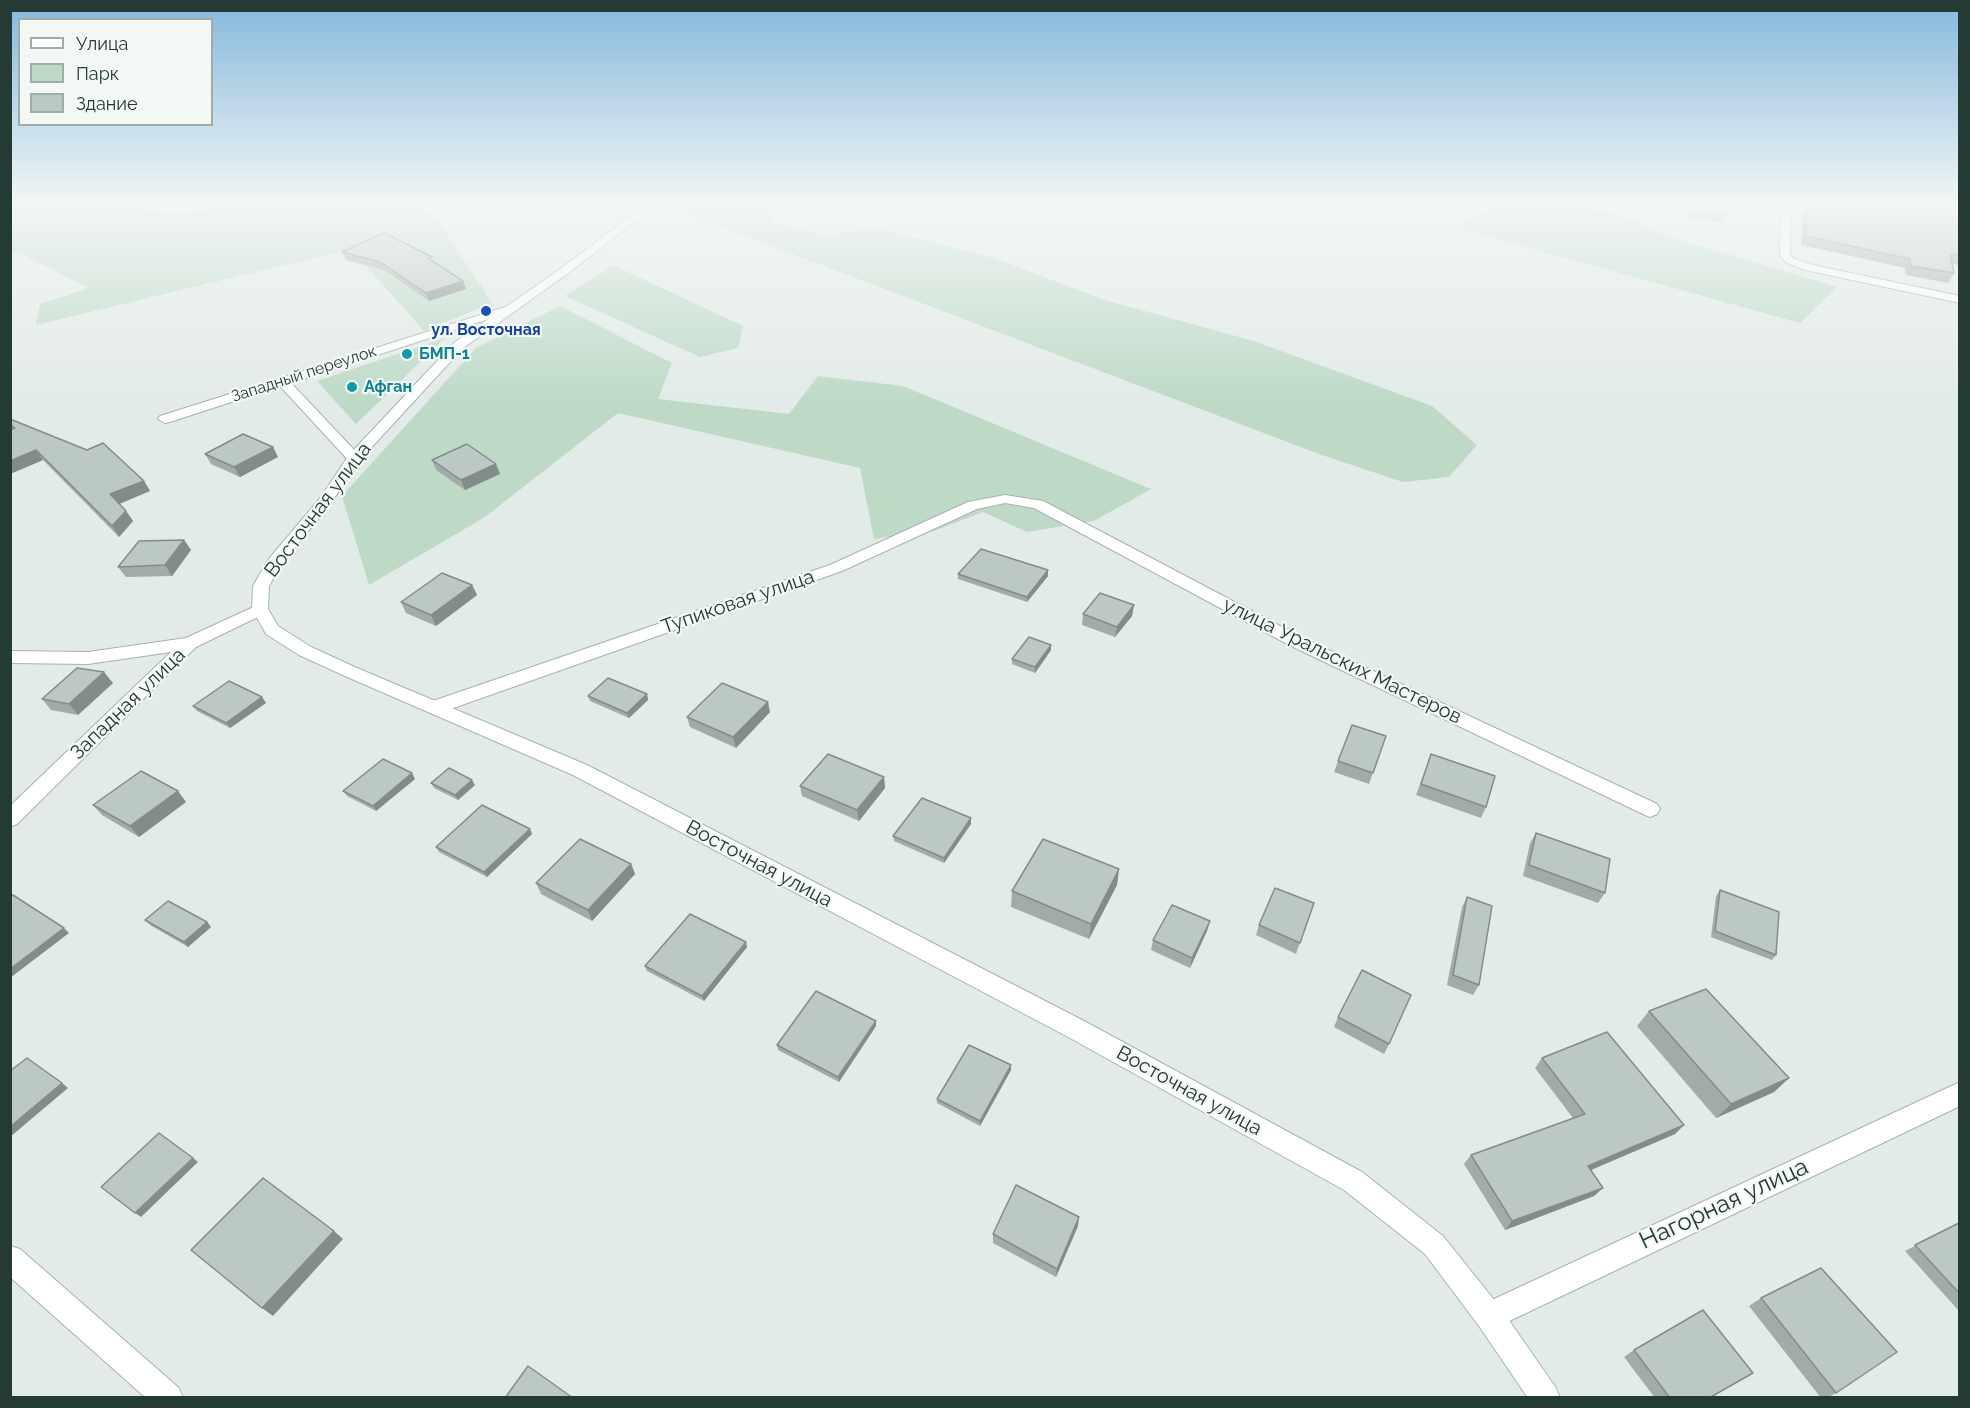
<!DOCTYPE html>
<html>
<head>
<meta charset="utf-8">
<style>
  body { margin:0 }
  #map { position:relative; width:1970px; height:1408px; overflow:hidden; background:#e3ebe8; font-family:Raleway,sans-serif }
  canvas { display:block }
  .frame { position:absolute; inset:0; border:12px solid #243a35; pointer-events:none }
  .legend { position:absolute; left:18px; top:18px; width:195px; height:108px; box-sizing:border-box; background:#f3f8f5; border:2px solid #a0aca8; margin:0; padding:8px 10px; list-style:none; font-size:18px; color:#243a35 }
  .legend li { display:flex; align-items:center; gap:12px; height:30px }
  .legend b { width:30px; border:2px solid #a0aca8 }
</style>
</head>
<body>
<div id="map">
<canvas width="1970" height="1408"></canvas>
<div class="frame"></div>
<ul class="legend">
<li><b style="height:8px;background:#fff"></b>Улица</li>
<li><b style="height:16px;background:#bedac7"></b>Парк</li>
<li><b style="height:16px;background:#bbc8c4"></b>Здание</li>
</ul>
</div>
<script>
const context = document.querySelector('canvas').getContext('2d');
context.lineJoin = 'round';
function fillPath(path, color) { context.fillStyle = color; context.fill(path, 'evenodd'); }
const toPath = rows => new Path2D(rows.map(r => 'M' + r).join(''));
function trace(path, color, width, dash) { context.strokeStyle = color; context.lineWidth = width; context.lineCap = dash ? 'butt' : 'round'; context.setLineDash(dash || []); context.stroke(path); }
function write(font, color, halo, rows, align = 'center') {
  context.font = font + ' Raleway,sans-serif'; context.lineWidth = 4.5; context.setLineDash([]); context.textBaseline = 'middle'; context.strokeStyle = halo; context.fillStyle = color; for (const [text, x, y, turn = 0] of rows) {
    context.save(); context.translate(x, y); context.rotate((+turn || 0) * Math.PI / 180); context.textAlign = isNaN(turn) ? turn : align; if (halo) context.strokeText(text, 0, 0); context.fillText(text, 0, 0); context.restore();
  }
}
fillPath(toPath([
  [11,203,162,203,135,211,184,213,237,203,416,203,439,222,492,303,424,331,351,249,36,325,40,304,89,288,18,252,11,254],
  [684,203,775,203,770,222,825,235,879,228,994,258,1105,300,1254,341,1432,406,1477,445,1449,477,1403,482,1319,454,674,209],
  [1503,203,1558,203,1617,214,1670,237,1837,287,1800,323,1454,227],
  [613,265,743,326,738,348,700,357,565,296],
  [560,306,672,363,658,399,789,414,818,376,903,386,1151,489,1094,521,1027,532,983,512,934,531,874,539,860,468,618,413,485,517,369,585,342,496,476,348],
  [445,338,356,424,317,381]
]), '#bedac7');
const street = toPath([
  [1781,203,1791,203,1790,255,1793,258,1808,264,1960,296,1960,303,1805,270,1785,262,1780,255,1781,203],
  [512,305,516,306,516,310,291,383,359,455,361,458,359,461,349,461,280,386,170,422,165,423,158,419,160,416,512,305],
  [1005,495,1043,501,1303,638,1657,804,1660,809,1657,814,1650,817,1643,814,1291,646,1034,508,1005,503,977,509,842,571,442,712,436,713,430,712,427,707,430,702,830,565,968,502,1005,495],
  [260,604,266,605,268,609,266,613,196,647,17,824,10,827,10,806,171,652,88,664,10,663,10,651,88,652,186,638,260,604],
  [1960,1082,1960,1106,1499,1326,1489,1330,1479,1326,1475,1316,1479,1306,1960,1082],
  [10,1246,20,1249,179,1388,183,1398,146,1398,10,1277,10,1246]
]);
const secondary = toPath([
  [648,203,659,203,567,274,463,348,359,461,331,503,281,565,269,586,268,609,278,626,311,647,357,668,587,765,1086,1022,1362,1172,1443,1236,1499,1306,1556,1388,1560,1398,1528,1398,1479,1326,1425,1254,1344,1190,1070,1038,573,775,345,676,299,655,266,634,252,609,253,586,268,560,321,497,349,455,455,342,559,270,648,203]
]);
trace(street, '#a6b2af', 2);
trace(secondary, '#a2b5b0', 2);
fillPath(street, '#fff');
fillPath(secondary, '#fff');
fillPath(toPath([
  [1690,203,1727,203,1726,214,1722,222,1687,217],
  [1803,203,1959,203,1959,265,1952,264,1954,273,1948,283,1906,275,1905,268,1801,245],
  [342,252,433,262,466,289,429,301,384,270,346,260],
  [10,419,144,481,150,491,119,503,126,511,133,521,119,537,43,460,10,474,10,430,13,429,10,427],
  [273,447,278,457,240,477,211,464,205,454],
  [432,460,500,474,465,490,436,470],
  [184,540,191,550,172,576,126,577,118,567],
  [958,574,1048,576,1027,602,958,579],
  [472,585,477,595,436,626,406,613,401,602],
  [1134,605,1132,616,1115,637,1082,625,1083,614],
  [1051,645,1051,650,1035,673,1012,664,1012,659],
  [113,683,78,715,51,710,42,699],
  [647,694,648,700,629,718,590,701,588,696],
  [262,697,266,703,230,728,197,711,193,706],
  [770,712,736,748,690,727,687,717],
  [1386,736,1369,784,1334,772,1338,761],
  [1431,754,1486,807,1481,818,1416,795],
  [884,777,885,788,859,821,802,796,800,786],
  [415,779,376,811,347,796,343,791],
  [431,783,475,785,458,800,434,788],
  [186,802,139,837,102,815,93,805],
  [971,824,944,863,894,841,893,836],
  [530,829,532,834,487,877,439,852,436,847],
  [1536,833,1605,893,1598,903,1523,876,1530,843],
  [631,864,635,874,592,921,541,894,536,883],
  [1119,869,1117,885,1089,939,1011,907,1012,891],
  [1720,890,1776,955,1772,960,1711,937,1716,896],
  [1467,897,1479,985,1473,995,1447,985,1462,907],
  [1314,903,1296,954,1256,935,1259,925],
  [145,920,207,922,211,927,188,947,150,925],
  [1207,931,1190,968,1151,950,1153,940],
  [747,947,704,1001,647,971,645,966],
  [1649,1011,1789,1078,1774,1092,1716,1118,1637,1026],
  [1338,1017,1389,1044,1384,1054,1334,1027],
  [876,1026,839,1082,778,1050,777,1045],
  [1542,1058,1675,1134,1591,1170,1603,1188,1594,1196,1505,1230,1464,1164,1471,1155,1573,1118,1535,1068],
  [1011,1070,980,1126,937,1103,937,1099],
  [1959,1223,1959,1311,1905,1251],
  [1078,1226,1056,1277,993,1243,993,1234],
  [1761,1298,1836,1393,1827,1398,1821,1398,1749,1306],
  [1634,1350,1709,1398,1655,1398,1624,1357]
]), '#a1aca9');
fillPath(toPath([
  [463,281,466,289,429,301,426,293],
  [273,447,278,457,240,477,234,467],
  [36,450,43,460,10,474,10,461],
  [496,464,500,474,465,490,461,480],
  [144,481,150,491,117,505,110,494],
  [126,511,133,521,119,537,112,526],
  [184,540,191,550,172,576,165,565],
  [1048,570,1048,576,1027,602,1027,597],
  [472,585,477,595,436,626,431,615],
  [1134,605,1132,616,1115,637,1117,627],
  [1051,645,1051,650,1035,673,1035,667],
  [104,672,113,683,78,715,69,704],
  [647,694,648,700,629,718,627,713],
  [262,697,266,703,230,728,226,723],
  [768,702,770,712,736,748,733,737],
  [412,773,415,779,376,811,373,806],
  [884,777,885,788,859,821,857,810],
  [472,780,475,785,458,800,455,795],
  [178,791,186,802,139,837,130,826],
  [971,818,971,824,944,863,944,858],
  [530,829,532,834,487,877,484,872],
  [631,864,635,874,592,921,588,910],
  [1119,869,1117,885,1089,939,1091,924],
  [1210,921,1207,931,1190,968,1192,958],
  [207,922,211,927,188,947,184,942],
  [64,928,69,933,10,978,10,969],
  [746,942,747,947,704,1001,702,996],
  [876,1021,876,1026,839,1082,838,1077],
  [1011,1065,1011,1070,980,1126,980,1121],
  [1789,1078,1774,1092,1716,1118,1731,1104],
  [62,1083,68,1088,10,1137,10,1127],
  [1684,1125,1675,1134,1579,1175,1588,1166],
  [193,1158,198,1162,141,1217,135,1213],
  [1603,1188,1594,1196,1505,1230,1512,1221],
  [1079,1217,1078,1226,1056,1277,1057,1269],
  [334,1231,343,1239,273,1316,262,1308]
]), '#838c89');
const building = toPath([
  [1692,203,1727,203,1726,214,1691,208,1692,203],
  [1807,203,1959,203,1959,255,1950,254,1954,273,1911,266,1910,259,1806,236,1807,203],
  [384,233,432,257,428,258,463,281,426,293,380,262,342,252,384,233],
  [10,419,87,450,103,443,144,481,110,494,126,511,112,526,36,450,10,461,10,430,15,428,10,424,10,419],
  [243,434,273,447,234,467,205,454,243,434],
  [467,444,496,464,461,480,432,460,467,444],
  [184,540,165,565,118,567,139,541,184,540],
  [981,549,1048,570,1027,597,958,574,981,549],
  [442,573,472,585,431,615,401,602,442,573],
  [1100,593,1134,605,1117,627,1083,614,1100,593],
  [1029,637,1051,645,1035,667,1012,659,1029,637],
  [77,668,104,672,69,704,42,699,77,668],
  [608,678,647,694,627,713,588,696,608,678],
  [229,681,262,697,226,723,193,706,229,681],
  [722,683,768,702,733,737,687,717,722,683],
  [1352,725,1386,736,1373,773,1338,761,1352,725],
  [828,754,884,777,857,810,800,786,828,754],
  [1431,754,1495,776,1486,807,1421,784,1431,754],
  [383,759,412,773,373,806,343,791,383,759],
  [449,768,472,780,455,795,431,783,449,768],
  [141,771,178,791,130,826,93,805,141,771],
  [922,798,971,818,944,858,893,836,922,798],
  [482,805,530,829,484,872,436,847,482,805],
  [1536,833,1610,859,1605,893,1529,865,1536,833],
  [580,839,631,864,588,910,536,883,580,839],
  [1043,839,1119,869,1091,924,1012,891,1043,839],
  [1275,888,1314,903,1300,943,1259,925,1275,888],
  [1720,890,1779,912,1776,955,1715,931,1720,890],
  [13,895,64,928,10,969,10,897,13,895],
  [1467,897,1492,906,1479,985,1453,975,1467,897],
  [168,901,207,922,184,942,145,920,168,901],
  [1172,905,1210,921,1192,958,1153,940,1172,905],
  [690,914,746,942,702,996,645,966,690,914],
  [1362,970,1411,995,1389,1044,1338,1017,1362,970],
  [1706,989,1789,1078,1731,1104,1649,1011,1706,989],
  [816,991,876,1021,838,1077,777,1045,816,991],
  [1607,1032,1684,1125,1588,1166,1603,1188,1512,1221,1471,1155,1585,1114,1542,1058,1607,1032],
  [969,1045,1011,1065,980,1121,937,1099,969,1045],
  [27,1058,62,1083,10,1127,10,1071,27,1058],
  [159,1133,193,1158,135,1213,101,1187,159,1133],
  [263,1178,334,1231,262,1308,191,1250,263,1178],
  [1016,1185,1079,1217,1057,1269,993,1234,1016,1185],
  [1959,1223,1959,1293,1915,1245,1959,1223],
  [1821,1268,1897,1352,1836,1393,1761,1298,1821,1268],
  [1703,1310,1753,1373,1709,1398,1670,1398,1634,1350,1703,1310],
  [528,1366,573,1398,505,1398,528,1366]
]);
fillPath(building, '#bbc8c4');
trace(building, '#838c89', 1.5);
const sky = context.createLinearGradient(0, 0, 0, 400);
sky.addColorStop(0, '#85b8dc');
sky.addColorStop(0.51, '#f2f6f5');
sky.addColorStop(1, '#f2f6f500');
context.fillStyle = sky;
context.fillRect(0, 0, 1970, 400);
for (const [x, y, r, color] of [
  [486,311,6,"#1a4fb4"],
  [407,354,6,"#0f9aa8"],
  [352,387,6,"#0f9aa8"]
]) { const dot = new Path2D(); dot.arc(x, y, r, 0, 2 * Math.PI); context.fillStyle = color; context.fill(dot); trace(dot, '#f3f8f5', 2); }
write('bold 16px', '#164399', '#f3f8f5', [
  ["ул. Восточная",486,330]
]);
write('bold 16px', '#0d838f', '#f3f8f5', [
  ["БМП-1",419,354],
  ["Афган",364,387]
], 'left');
write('16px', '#243a35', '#f3f8f5', [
  ["Западный переулок",304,374,-18]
]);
write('20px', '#243a35', '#f3f8f5', [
  ["Восточная улица",318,510,-53],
  ["Тупиковая улица",738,602,-19],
  ["улица Уральских Мастеров",1342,661,26],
  ["Западная улица",128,704,-44],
  ["Восточная улица",759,864,28],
  ["Восточная улица",1189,1091,29]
]);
write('24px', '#243a35', '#f3f8f5', [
  ["Нагорная улица",1724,1204,-25]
]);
</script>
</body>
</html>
